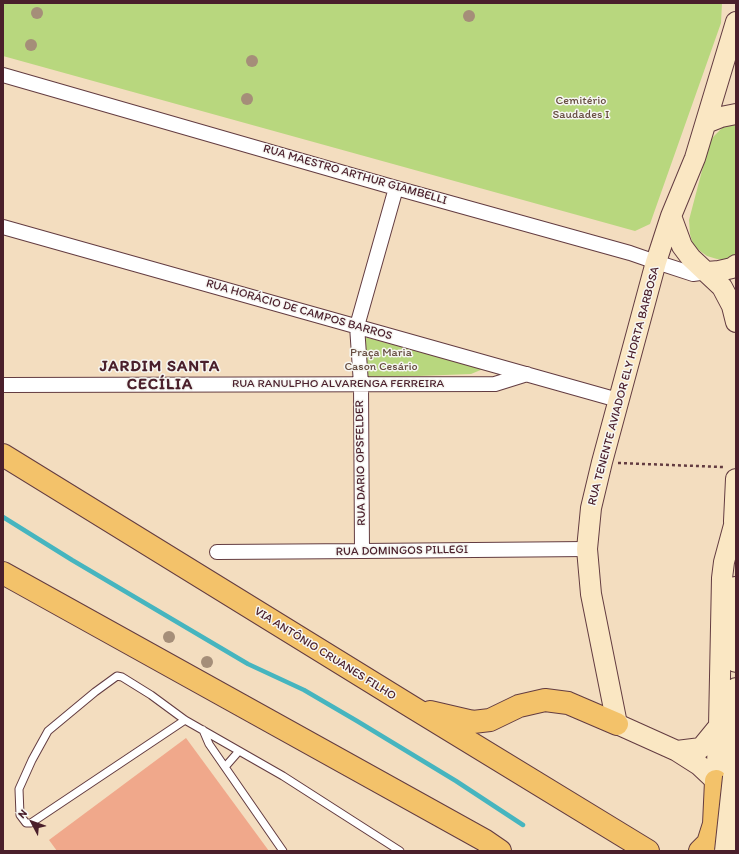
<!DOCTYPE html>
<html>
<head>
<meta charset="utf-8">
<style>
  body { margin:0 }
  #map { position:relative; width:739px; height:854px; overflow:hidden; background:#f3ddbf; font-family:Itim,sans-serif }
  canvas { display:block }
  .frame { position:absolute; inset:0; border:4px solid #4a1f2b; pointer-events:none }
  .north { position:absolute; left:12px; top:802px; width:40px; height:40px; -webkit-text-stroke:3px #f6f6f2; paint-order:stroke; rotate:311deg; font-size:11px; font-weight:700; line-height:16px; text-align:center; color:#4a1f2b }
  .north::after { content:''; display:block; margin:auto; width:14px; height:18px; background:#4a1f2b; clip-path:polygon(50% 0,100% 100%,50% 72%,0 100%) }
</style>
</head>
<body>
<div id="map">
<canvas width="739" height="854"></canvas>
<div class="frame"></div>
<div class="north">N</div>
</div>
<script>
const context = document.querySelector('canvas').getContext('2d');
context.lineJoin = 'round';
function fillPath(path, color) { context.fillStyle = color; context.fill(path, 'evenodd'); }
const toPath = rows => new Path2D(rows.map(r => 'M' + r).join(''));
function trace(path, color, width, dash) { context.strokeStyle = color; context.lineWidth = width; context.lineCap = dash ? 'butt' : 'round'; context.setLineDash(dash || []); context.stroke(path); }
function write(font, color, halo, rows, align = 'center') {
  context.font = font + ' Itim,sans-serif'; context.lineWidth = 3; context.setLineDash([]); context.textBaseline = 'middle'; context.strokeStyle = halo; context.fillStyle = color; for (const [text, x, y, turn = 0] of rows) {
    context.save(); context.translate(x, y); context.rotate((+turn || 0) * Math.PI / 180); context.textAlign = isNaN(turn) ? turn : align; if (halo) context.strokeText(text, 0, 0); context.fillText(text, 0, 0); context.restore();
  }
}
fillPath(toPath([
  [3,3,722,3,721,23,650,224,635,231,3,56],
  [736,123,736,258,726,260,717,259,707,256,700,251,693,245,690,234,689,220,709,144,713,137,725,125],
  [361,336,483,369,471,374,364,378]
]), '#b8d77e');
trace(toPath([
  [3,517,72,560,248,664,304,690,357,721,456,781,523,825]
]), '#46b5bf', 4.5);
fillPath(toPath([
  [186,738,269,851,57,851,49,840]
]), '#f0a88b');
const lane = toPath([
  [185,720,31,823,26,823,20,815,19,789,32,760,48,731,95,692,117,676,122,677,151,695,185,720,283,776,400,851],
  [203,730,209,744,283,851],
  [225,767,239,751]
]);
const street = toPath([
  [3,75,396,188,630,253,656,262,693,274,707,272],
  [3,227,618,400],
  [3,385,495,384,527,374],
  [362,551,361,384,357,326,396,188],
  [217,552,362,551,587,549]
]);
const secondary = toPath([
  [736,22,695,158,671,216,682,246,691,258,722,287,732,306,736,322],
  [706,123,721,117,736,114],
  [671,216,656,262,602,462,591,508,587,549,591,594,617,724,677,751,699,765,716,781,725,794],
  [707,272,719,271,732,268,736,265],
  [735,539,734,521,736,479],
  [735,587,736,662],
  [677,751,701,748,719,726],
  [733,777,736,688],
  [716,781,719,726,722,578,724,562,734,525]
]);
const primary = toPath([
  [3,455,412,707,648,851],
  [3,573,484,840,500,851],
  [430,712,473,722,490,720,519,706,545,700,568,703,617,724],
  [700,851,708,843,714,824,716,781]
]);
trace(lane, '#633c41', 9);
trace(street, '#633c41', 16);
trace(secondary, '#633c41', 22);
trace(primary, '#633c41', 24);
trace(toPath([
  [618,463,723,467]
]), '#633c41', 2.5, [3, 3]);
trace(lane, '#fff', 7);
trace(street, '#fff', 14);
trace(secondary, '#fae7c3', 20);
trace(primary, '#f3c26a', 22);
const secondaryBridge = toPath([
  [725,851,733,777]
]);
trace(secondaryBridge, '#633c41', 22, []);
trace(secondaryBridge, '#fae7c3', 20);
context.fillStyle = '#a58e79';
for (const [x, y] of [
  [37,13],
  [469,16],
  [31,45],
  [252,61],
  [247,99],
  [169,637],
  [207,662]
]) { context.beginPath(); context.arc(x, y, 6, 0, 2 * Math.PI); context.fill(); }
write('12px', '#664d40', '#f6f6f2', [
  ["Cemitério",581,101],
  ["Saudades I",581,115],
  ["Praça Maria",381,353],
  ["Cason Cesário",381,367]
]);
write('12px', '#4a1f2b', '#f6f6f2', [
  ["RUA MAESTRO ARTHUR GIAMBELLI",355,175,16],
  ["RUA HORÁCIO DE CAMPOS BARROS",299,310,16],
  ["RUA RANULPHO ALVARENGA FERREIRA",338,384],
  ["RUA TENENTE AVIADOR ELY HORTA BARBOSA",624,386,-75],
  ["RUA DARIO OPSFELDER",361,463,-91],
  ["RUA DOMINGOS PILLEGI",402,551,-1],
  ["VIA ANTÔNIO CRUANES FILHO",325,654,32]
]);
context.letterSpacing = '1px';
write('bold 16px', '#4a1f2b', '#f6f6f2', [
  ["JARDIM SANTA",160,367],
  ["CECÍLIA",160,385]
]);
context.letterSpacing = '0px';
</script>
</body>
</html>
